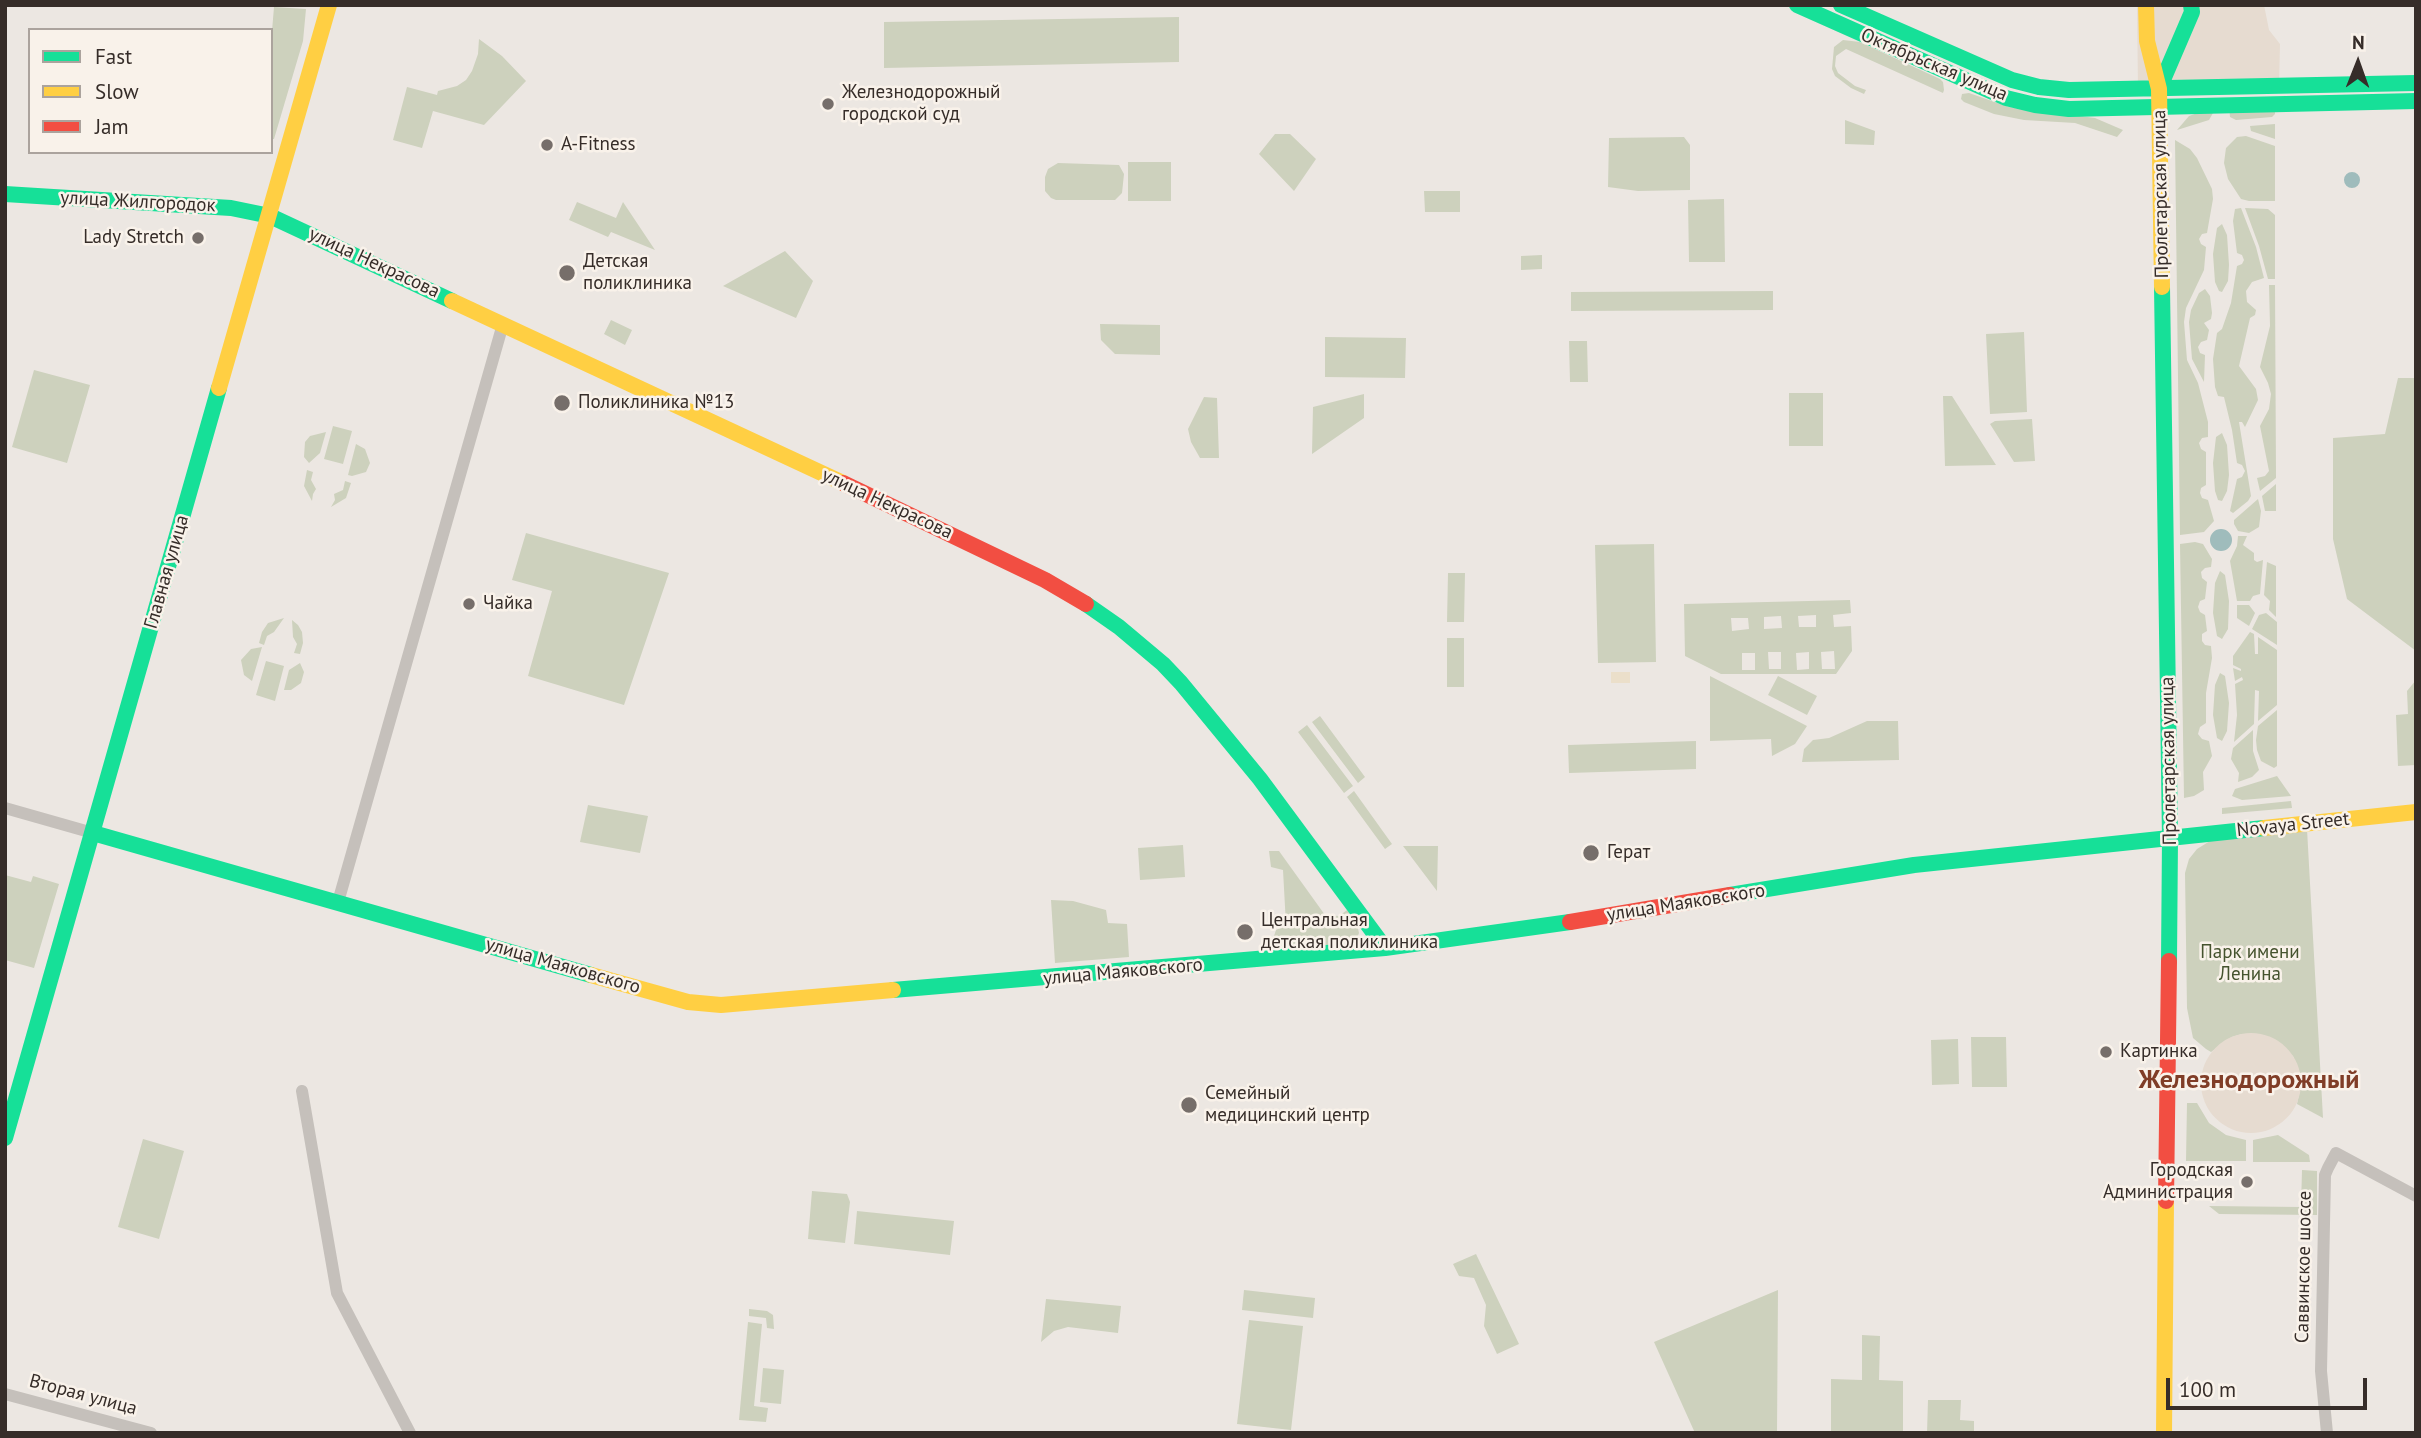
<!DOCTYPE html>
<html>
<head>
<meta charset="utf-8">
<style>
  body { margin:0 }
  #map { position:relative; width:2421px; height:1438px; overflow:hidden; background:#ece7e2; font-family:"PT Sans",sans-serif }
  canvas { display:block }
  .frame { position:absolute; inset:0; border:7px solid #362d29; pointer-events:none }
  .legend { position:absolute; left:28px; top:28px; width:245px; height:126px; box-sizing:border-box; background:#f9f2ea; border:2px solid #aba39d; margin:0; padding:9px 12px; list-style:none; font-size:21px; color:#362d29 }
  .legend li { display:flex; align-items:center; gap:14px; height:35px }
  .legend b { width:35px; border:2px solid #aba39d }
  .north { position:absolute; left:2323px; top:28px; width:70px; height:70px; -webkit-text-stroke:5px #f9f2ea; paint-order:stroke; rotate:1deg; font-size:19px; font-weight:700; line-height:28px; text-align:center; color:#362d29 }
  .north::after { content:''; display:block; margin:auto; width:24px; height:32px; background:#362d29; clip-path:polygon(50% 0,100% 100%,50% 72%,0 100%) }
  .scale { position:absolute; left:2166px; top:1378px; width:201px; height:32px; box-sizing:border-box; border:4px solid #362d29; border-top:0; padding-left:9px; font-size:21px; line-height:24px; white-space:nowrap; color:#362d29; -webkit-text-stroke:5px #f9f2ea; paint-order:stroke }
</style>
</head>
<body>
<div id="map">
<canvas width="2421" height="1438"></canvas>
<div class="frame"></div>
<ul class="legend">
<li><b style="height:9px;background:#16e098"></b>Fast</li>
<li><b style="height:9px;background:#ffcf43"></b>Slow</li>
<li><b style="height:9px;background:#f24e42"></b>Jam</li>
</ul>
<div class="north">N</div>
<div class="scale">100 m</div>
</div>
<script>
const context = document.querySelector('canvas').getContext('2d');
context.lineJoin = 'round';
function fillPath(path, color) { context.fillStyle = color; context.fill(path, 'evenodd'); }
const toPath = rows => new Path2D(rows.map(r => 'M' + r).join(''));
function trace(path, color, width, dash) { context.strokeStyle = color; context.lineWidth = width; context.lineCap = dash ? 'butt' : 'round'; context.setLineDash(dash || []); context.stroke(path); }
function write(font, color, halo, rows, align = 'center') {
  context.font = font + ' "PT Sans",sans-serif'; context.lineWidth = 5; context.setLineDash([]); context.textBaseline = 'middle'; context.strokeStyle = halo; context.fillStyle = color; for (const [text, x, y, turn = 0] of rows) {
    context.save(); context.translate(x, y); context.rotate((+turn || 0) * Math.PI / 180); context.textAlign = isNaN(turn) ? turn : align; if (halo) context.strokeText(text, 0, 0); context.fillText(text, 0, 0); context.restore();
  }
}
fillPath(toPath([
  [274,7,306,9,303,41,274,139,271,139,271,43],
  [1179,17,1179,62,884,68,884,22],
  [479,39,502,56,526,81,484,125,433,111,422,148,393,140,407,87,437,95,438,91,457,86,466,80,472,71,478,54],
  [1843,40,1860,42,1940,79,1943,82,1944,90,1943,93,1846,49,1836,56,1835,66,1838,73,1855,86,1866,90,1864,94,1851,88,1835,76,1832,69,1834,47],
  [1969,93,2009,107,2095,118,2123,130,2117,137,2075,123,2024,120,1994,114,1964,102,1961,99,1962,94],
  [2275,105,2275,114,2272,117,2236,120,2230,117,2229,106],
  [2217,106,2209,120,2177,130,2189,116],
  [1845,120,1875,131,1874,145,1845,144],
  [2275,124,2275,139,2251,131,2250,126],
  [1275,134,1290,134,1316,159,1294,191,1259,154],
  [2246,136,2275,146,2275,201,2249,201,2241,199,2228,179,2224,163,2226,148,2237,137],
  [1684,137,1690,145,1690,190,1638,191,1608,187,1609,138],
  [2175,140,2190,149,2197,158,2212,189,2213,199,2207,233,2202,234,2199,239,2201,244,2206,247,2204,270,2186,308,2184,322,2187,360,2198,383,2208,422,2208,437,2202,438,2199,443,2201,449,2206,452,2206,485,2201,488,2200,493,2202,498,2208,500,2214,521,2204,532,2180,535],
  [1128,162,1171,162,1171,201,1128,201],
  [1058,163,1119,165,1124,174,1122,193,1115,200,1056,200,1051,198,1045,191,1045,177,1048,169],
  [1424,191,1460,191,1460,212,1425,212],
  [1724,199,1725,262,1689,262,1688,200],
  [577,202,616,218,623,202,655,250,611,232,608,237,569,220],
  [2241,208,2256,247,2264,278,2252,282,2246,291,2247,302,2256,310,2255,315,2250,318,2239,366,2256,389,2258,400,2245,427,2242,422,2239,422,2251,496,2248,501,2233,513,2230,511,2237,479,2242,477,2245,471,2242,465,2237,463,2232,430,2224,397,2218,396,2215,387,2213,359,2217,333,2222,329,2231,303,2237,266,2242,264,2244,260,2242,255,2237,253,2233,221,2235,209],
  [2245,208,2268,209,2275,215,2275,279,2268,279,2259,246],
  [2222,224,2227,235,2229,265,2228,281,2222,292,2219,291,2215,282,2213,254,2217,228],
  [785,251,813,281,796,318,723,286],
  [1542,255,1542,269,1521,270,1521,256],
  [2269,285,2275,285,2276,478,2260,491,2257,478,2265,476,2269,471,2260,426,2269,409,2271,394,2268,383,2260,367,2270,326],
  [2205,289,2210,296,2212,313,2211,319,2204,323,2209,330,2207,340,2201,342,2198,347,2200,353,2205,355,2204,382,2192,359,2189,322,2191,310,2199,293],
  [1773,291,1773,310,1571,311,1571,292],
  [611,320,632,330,625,345,604,334],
  [1100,324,1160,325,1160,355,1115,354,1101,340],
  [2024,332,2027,412,1990,414,1986,334],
  [1325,337,1406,338,1405,378,1325,377],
  [1569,341,1587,341,1588,382,1570,382],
  [34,370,90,385,67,463,12,447],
  [2398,378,2416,378,2416,651,2347,599,2333,539,2333,438,2385,434],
  [1789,393,1823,393,1823,446,1789,446],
  [1364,394,1364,418,1312,454,1313,407],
  [1943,396,1952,396,1996,465,1945,466],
  [1204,397,1217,398,1219,458,1200,458,1191,442,1188,429],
  [2032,419,2035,461,2014,462,1990,424,1995,421],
  [333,426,352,431,343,464,324,459],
  [326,432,320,453,309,463,304,457,305,442,310,436],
  [2222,433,2227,445,2229,475,2227,491,2222,501,2218,500,2215,491,2213,463,2216,437],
  [356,444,365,449,370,463,366,472,352,476,348,475],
  [307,470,313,472,311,480,316,489,313,494,312,501,304,486],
  [345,481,351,483,346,498,331,507,335,500,334,494,343,490],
  [2276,484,2276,511,2265,511,2262,496],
  [2258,499,2261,511,2259,527,2249,533,2238,531,2234,524,2234,520],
  [526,533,669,573,624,705,528,676,552,591,512,580],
  [2238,536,2247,536,2243,545,2254,553,2254,560,2257,562,2263,560,2260,594,2253,596,2250,601,2237,601,2230,561,2237,546],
  [2195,542,2203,544,2212,559,2211,567,2205,568,2201,572,2202,578,2207,582,2205,599,2200,601,2198,607,2200,612,2205,615,2207,631,2202,634,2202,641,2205,645,2211,646,2212,658,2206,693,2206,723,2200,727,2198,734,2202,739,2209,741,2212,756,2203,772,2204,790,2194,796,2184,798,2180,544],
  [1654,544,1656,662,1598,663,1595,545],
  [2267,562,2276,566,2276,617,2269,610,2270,601,2264,595],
  [2220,571,2225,575,2229,601,2228,629,2222,639,2217,636,2213,613,2215,583],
  [1448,573,1465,573,1464,622,1447,622],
  [1850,600,1851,613,1833,615,1834,627,1851,626,1852,651,1836,674,1721,674,1685,656,1684,604],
  [1816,615,1816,627,1799,627,1798,616],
  [1781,616,1782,628,1764,629,1764,617],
  [1731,618,1748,618,1749,629,1732,631],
  [1834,651,1835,669,1822,669,1821,652],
  [1768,652,1781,652,1781,669,1769,669],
  [1809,652,1809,669,1797,670,1796,653],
  [1742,653,1755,653,1755,670,1742,670],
  [2237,605,2249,605,2255,613,2249,626,2237,618],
  [2266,613,2277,622,2277,645,2252,629,2259,615],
  [284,618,274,632,267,636,264,645,259,643,262,632,268,623],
  [292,620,298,625,302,632,303,643,300,654,294,653,297,644,293,637],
  [2250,632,2254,634,2255,654,2258,654,2258,637,2277,650,2277,705,2258,721,2259,691,2255,690,2254,724,2234,742,2237,715,2235,684,2243,680,2242,677,2235,681,2233,668,2241,671,2241,669,2233,665,2233,656],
  [1447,638,1464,638,1464,687,1447,687],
  [262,647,252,681,244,675,241,660,251,649],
  [266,661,284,666,275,701,256,695],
  [300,663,304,672,301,683,291,690,284,690,289,670],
  [2220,673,2225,676,2229,703,2227,731,2222,741,2217,738,2213,715,2215,685],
  [1710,676,1807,726,1795,744,1772,756,1771,739,1710,741],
  [1778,676,1817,696,1807,715,1768,695],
  [2416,680,2416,765,2398,766,2396,715,2408,714,2407,691],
  [2277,710,2277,766,2274,768,2261,761,2257,750,2256,740,2258,726],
  [1320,716,1365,777,1358,783,1312,722],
  [1867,721,1898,721,1899,760,1802,762,1804,749,1813,740,1829,738],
  [1307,725,1353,786,1344,793,1298,732],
  [2253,730,2253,751,2259,770,2252,777,2238,782,2239,773,2231,759,2233,748],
  [1696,741,1696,769,1569,773,1568,745],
  [2277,776,2291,796,2242,800,2232,796,2235,789],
  [1354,791,1392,844,1385,849,1347,797],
  [2291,801,2292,808,2222,814,2222,808],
  [588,805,648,816,640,853,580,842],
  [2307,829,2323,1118,2297,1104,2301,1084,2300,1074,2293,1056,2242,1034,2232,1037,2211,1052,2206,1049,2193,1038,2187,1008,2185,873,2189,859,2197,849,2210,841],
  [1183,845,1185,877,1140,880,1138,848],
  [1403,846,1438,846,1437,891],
  [1269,851,1279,851,1325,915,1339,916,1347,910,1356,920,1359,933,1357,938,1348,943,1285,949,1276,945,1274,936,1276,930,1286,925,1283,870,1271,867],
  [5,875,31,882,33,876,59,884,34,968,5,960],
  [1051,900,1073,901,1106,910,1108,923,1127,924,1129,957,1055,963],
  [1971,1037,2006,1037,2007,1087,1972,1087],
  [1958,1039,1959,1084,1932,1085,1931,1040],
  [2187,1103,2197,1103,2209,1123,2226,1135,2246,1140,2246,1161,2186,1161],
  [2278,1135,2309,1155,2310,1162,2253,1162,2253,1140],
  [143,1139,184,1151,159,1239,118,1227],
  [2302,1170,2317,1171,2317,1215,2219,1214,2209,1206,2301,1207],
  [812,1191,847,1194,850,1202,845,1243,808,1239],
  [857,1211,954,1221,950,1255,854,1244],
  [1476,1254,1519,1344,1497,1354,1484,1326,1486,1305,1474,1278,1459,1276,1453,1264],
  [1244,1290,1315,1298,1313,1318,1242,1310],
  [1778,1290,1777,1433,1695,1433,1654,1342],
  [1046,1299,1121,1306,1118,1333,1068,1327,1054,1331,1041,1342],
  [749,1309,767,1311,773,1315,774,1329,767,1328,766,1318,749,1316],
  [1249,1320,1303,1326,1291,1430,1237,1424],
  [748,1322,762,1324,754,1406,768,1408,766,1422,739,1420],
  [1862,1335,1880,1336,1879,1380,1903,1381,1903,1433,1831,1433,1831,1379,1862,1380],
  [763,1368,784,1370,781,1404,760,1402],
  [1928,1400,1961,1400,1960,1420,1974,1421,1974,1433,1927,1433]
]), '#cdd1bd');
fillPath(toPath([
  [1611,672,1630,672,1630,683,1611,683]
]), '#ebdfca');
fillPath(toPath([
  [2137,5,2264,5,2269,30,2280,44,2279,86,2138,89],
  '2201 1083a50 50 0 1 1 100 0a50 50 0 1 1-100 0Z'
]), '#e6dbd0');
fillPath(toPath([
  '2344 180a8 8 0 1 1 16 0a8 8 0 1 1-16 0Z',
  '2210 540a11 11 0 1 1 22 0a11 11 0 1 1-22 0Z'
]), '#9fbcbc');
trace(toPath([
  [5,808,93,833],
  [338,902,503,324],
  [302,1091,337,1293,410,1433],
  [5,1394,151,1433],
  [2327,1433,2321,1371,2325,1175,2328,1168,2336,1153,2416,1196]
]), '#c5c0bb', 12);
trace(toPath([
  [1797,5,2006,98,2035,105,2069,109,2416,101],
  [1841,5,2012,80,2039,87,2069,90,2416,83],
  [2159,89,2192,12,2191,5],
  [5,194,231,208,270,216,452,301],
  [2162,287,2170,838,2169,961],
  [1086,604,1119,627,1163,664,1181,683,1260,779,1385,948],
  [93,833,591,975],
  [1730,895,1914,865,2264,828],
  [893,990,1385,948,1570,922],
  [5,1138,219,388]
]), '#16e098', 16);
trace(toPath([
  [2146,5,2147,41,2159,89,2162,287],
  [452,301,843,483],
  [219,388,329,5],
  [2264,828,2416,812],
  [591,975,688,1002,721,1005,893,990],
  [2164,1433,2166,1201]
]), '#ffcf43', 16);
trace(toPath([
  [843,483,1045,580,1086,604],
  [1570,922,1730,895],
  [2166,1201,2169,961]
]), '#f24e42', 16);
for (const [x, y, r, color] of [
  [828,104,7,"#766e6a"],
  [547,145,7,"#766e6a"],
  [198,238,7,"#766e6a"],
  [567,273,9,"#766e6a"],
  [562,403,9,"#766e6a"],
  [469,604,7,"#766e6a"],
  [1591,853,9,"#766e6a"],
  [1245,932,9,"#766e6a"],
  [2106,1052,7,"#766e6a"],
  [1189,1105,9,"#766e6a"],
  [2247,1182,7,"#766e6a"]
]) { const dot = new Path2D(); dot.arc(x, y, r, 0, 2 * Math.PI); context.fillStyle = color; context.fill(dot); trace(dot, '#f9f2ea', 2.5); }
write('19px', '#362d29', '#f9f2ea', [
  ["Октябрьская улица",1934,65,23],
  ["Пролетарская улица",2161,194,-91],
  ["улица Жилгородок",138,202,3],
  ["улица Некрасова",374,263,25],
  ["улица Некрасова",887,504,25],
  ["Главная улица",167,572,-74],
  ["Пролетарская улица",2169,761,-91],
  ["Novaya Street",2293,825,-6],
  ["улица Маяковского",1686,903,-9],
  ["улица Маяковского",563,966,16],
  ["улица Маяковского",1123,972,-5],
  ["Саввинское шоссе",2304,1267,-89],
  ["Вторая улица",83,1395,15]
]);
write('19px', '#362d29', '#f9f2ea', [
  ["Железнодорожный",842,93],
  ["городской суд",842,115],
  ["A-Fitness",561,145],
  ["Lady Stretch",184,238,"right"],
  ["Детская",583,262],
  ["поликлиника",583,284],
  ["Поликлиника №13",578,403],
  ["Чайка",483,604],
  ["Герат",1607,853],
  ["Центральная",1261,921],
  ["детская поликлиника",1261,943],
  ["Картинка",2120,1052],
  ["Семейный",1205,1094],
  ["медицинский центр",1205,1116],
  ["Городская",2233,1171,"right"],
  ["Администрация",2233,1193,"right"]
], 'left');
write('19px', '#45532e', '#f9f2ea', [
  ["Парк имени",2250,953],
  ["Ленина",2250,975]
]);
write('bold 26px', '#803d27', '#f9f2ea', [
  ["Железнодорожный",2249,1081]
]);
</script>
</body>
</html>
